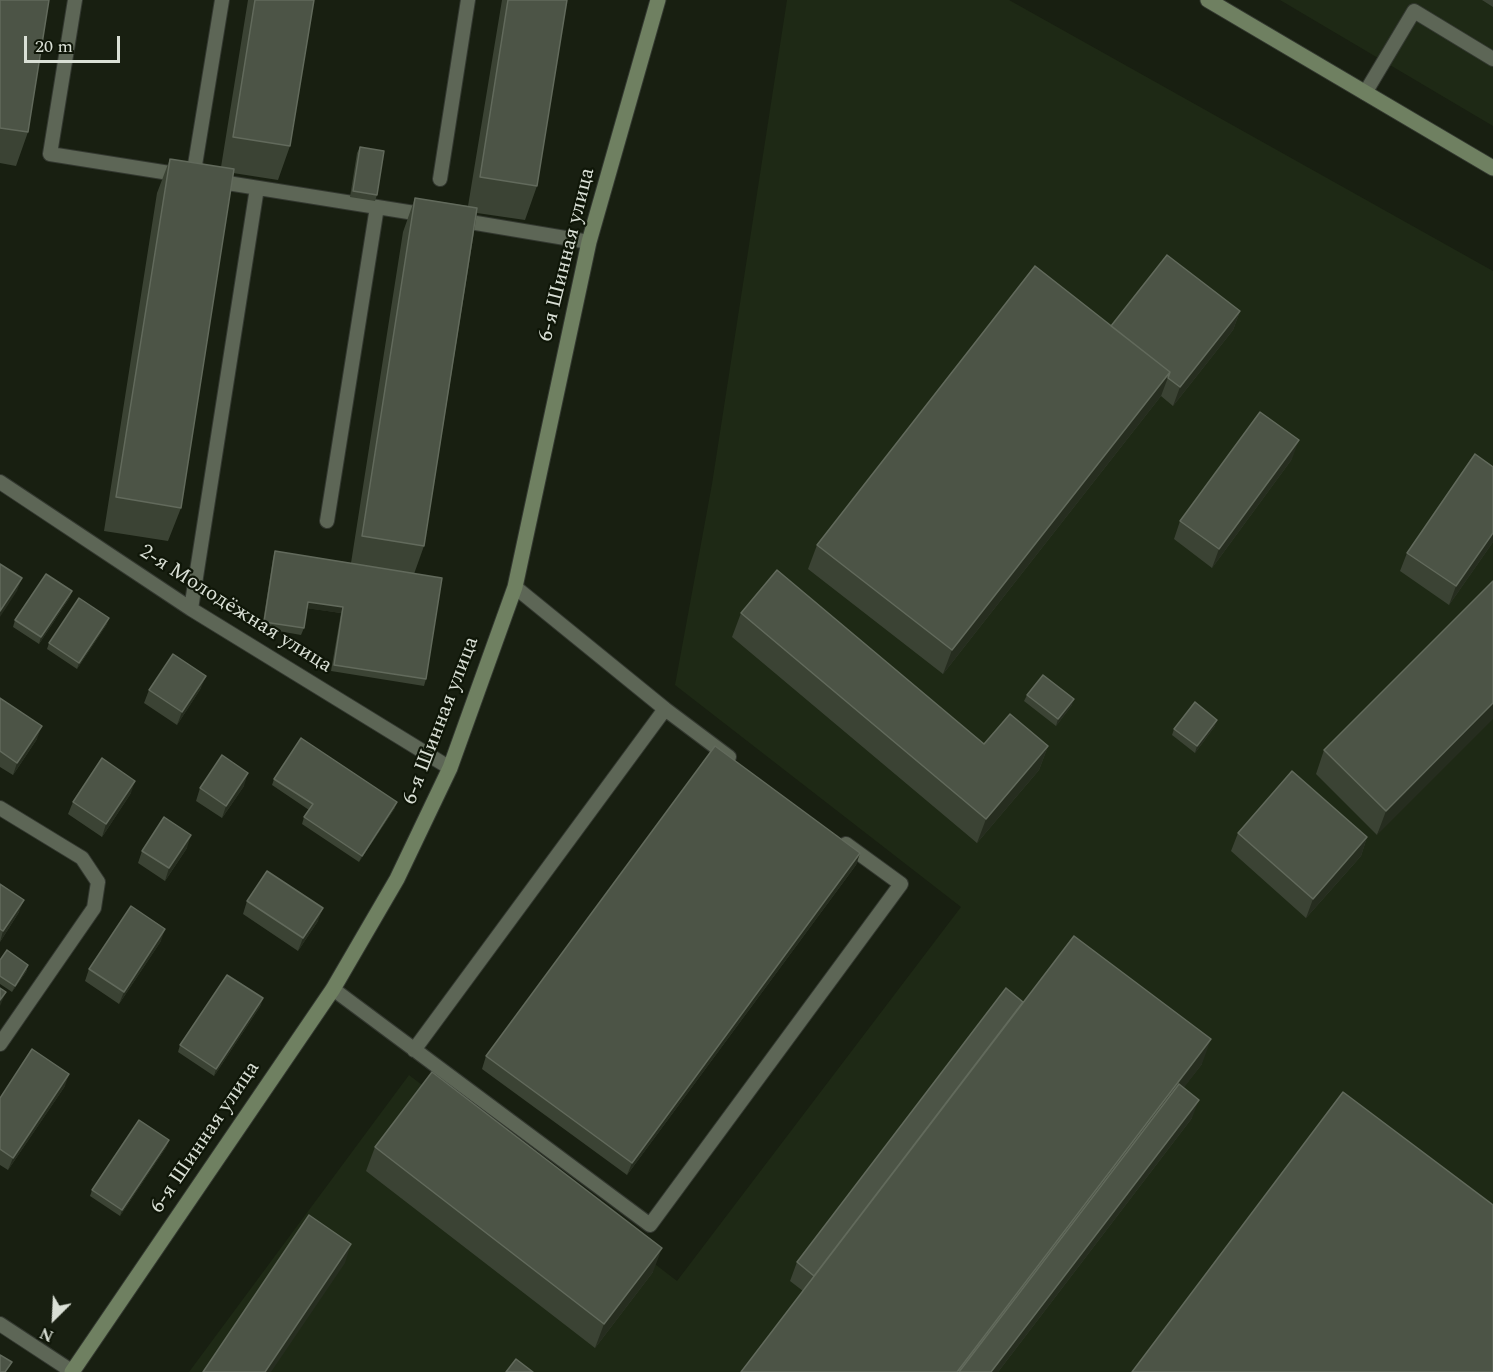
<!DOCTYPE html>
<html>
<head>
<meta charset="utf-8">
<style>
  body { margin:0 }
  #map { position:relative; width:1493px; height:1372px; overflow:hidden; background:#181f11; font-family:Spectral,serif }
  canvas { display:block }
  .north { position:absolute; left:24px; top:1288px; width:60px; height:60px; -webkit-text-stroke:4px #0f1608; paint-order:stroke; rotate:204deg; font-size:16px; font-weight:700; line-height:24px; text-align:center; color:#dae0d6 }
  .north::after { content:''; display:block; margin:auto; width:21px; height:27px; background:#dae0d6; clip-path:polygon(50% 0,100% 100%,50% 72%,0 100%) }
  .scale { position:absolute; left:24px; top:36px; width:96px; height:27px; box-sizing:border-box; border:3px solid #dae0d6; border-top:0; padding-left:8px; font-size:18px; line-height:21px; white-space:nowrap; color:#dae0d6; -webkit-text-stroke:4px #0f1608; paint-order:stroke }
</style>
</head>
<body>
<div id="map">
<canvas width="1493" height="1372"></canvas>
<div class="north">N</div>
<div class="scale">20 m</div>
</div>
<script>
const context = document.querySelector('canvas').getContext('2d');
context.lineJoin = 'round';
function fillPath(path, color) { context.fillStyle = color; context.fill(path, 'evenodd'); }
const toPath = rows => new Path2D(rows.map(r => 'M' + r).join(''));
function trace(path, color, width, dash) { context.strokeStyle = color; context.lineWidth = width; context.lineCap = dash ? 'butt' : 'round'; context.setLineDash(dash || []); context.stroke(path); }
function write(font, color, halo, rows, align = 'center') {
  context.font = font + ' Spectral,serif'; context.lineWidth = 4.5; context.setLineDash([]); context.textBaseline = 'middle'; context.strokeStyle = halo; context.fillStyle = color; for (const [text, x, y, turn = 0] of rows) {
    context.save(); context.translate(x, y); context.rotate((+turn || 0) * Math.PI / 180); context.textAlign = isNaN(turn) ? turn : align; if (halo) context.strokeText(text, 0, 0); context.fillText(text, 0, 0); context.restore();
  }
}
fillPath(toPath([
  [787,0,1009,0,1493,271,1493,1372,189,1372,409,1075,677,1281,961,907,675,685,712,484],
  [1280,0,1493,0,1493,126]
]), '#1e2915');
const lane = toPath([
  [75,0,50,154,182,175],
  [1365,93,1414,11,1493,59],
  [193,177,222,0],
  [440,179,468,0],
  [215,181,427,215],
  [458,220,589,242],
  [0,482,191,609,450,768],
  [327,521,377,207],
  [515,587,665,709,729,757],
  [191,609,257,188],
  [0,808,82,858,98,882,94,908,0,1044],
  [333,989,650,1225,901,884,846,844],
  [414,1050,665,709],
  [0,1324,73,1372]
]);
const secondary = toPath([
  [1208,0,1493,168],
  [72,1372,333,989,397,879,450,768,515,587,589,242,658,0]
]);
trace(lane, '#333830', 16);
trace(secondary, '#333830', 17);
trace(lane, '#5d6656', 14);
trace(secondary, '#6f8061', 15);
fillPath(toPath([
  [0,0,28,132,16,166,0,163],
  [248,0,314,0,290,146,278,180,233,173,181,508,168,541,104,531,157,193,170,159,221,167],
  [502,0,567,0,537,186,525,220,477,213,424,546,414,574,426,679,424,686,331,671,341,613,307,608,304,628,301,635,262,628,273,558,275,551,351,563,403,232,415,198,468,206],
  [1482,0,1493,0,1493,7],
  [360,147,377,195,375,201,350,197,357,153],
  [1240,311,1233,330,1173,406,1161,396,943,674,808,569,817,545,1111,326],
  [1292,459,1212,568,1174,539,1180,521],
  [1493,542,1449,605,1400,571,1407,553],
  [1493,581,1377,835,1316,774,1324,750],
  [70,597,39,644,13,627,15,620],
  [741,613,984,744,1048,746,1039,770,977,843,732,637],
  [107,624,77,669,47,649,49,643],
  [201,688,177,725,144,703,149,690],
  [1027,695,1072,705,1056,726,1024,701],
  [0,698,37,739,13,775,0,767],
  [1215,726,1195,753,1172,735,1174,729],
  [274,779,395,808,359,862,302,824,304,817,309,810,272,785],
  [244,786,222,818,196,801,200,788],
  [131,793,102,837,68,814,73,802],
  [1238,833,1367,837,1361,856,1306,918,1231,851],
  [187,848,165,881,138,863,142,851],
  [860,853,856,865,627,1175,482,1069,486,1056],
  [0,884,19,912,0,942],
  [247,901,318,921,298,951,243,914],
  [161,941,119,1004,85,981,89,969],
  [0,960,28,965,26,972,12,992,0,984],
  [1023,1002,1202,1064,1183,1088,1192,1118,998,1372,741,1372,803,1291,790,1281,797,1262],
  [261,1005,214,1076,178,1052,180,1045],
  [65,1086,8,1170,0,1165,0,1098],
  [167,1146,120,1216,90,1196,92,1190],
  [375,1147,653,1272,595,1348,366,1171]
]), '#3b4334');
fillPath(toPath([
  [1240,311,1233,330,1173,406,1180,387],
  [1170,372,1161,396,943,674,952,650],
  [1299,440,1292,459,1212,568,1219,549],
  [1493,533,1493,542,1449,605,1456,586],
  [22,578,17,591,0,617,0,611],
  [72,591,70,597,39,644,41,637],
  [308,602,343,607,341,613,305,608],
  [109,618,107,624,77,669,79,663],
  [206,676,201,688,177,725,182,712],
  [1074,699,1072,705,1056,726,1058,719],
  [1493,703,1493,719,1377,835,1386,811],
  [1217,720,1215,726,1195,753,1197,746],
  [42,726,37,739,13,775,17,763],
  [1048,746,1039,770,977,843,986,819],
  [248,773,244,786,222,818,226,806],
  [135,781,131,793,102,837,106,824],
  [397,802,395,808,359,862,362,856],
  [191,835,187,848,165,881,169,868],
  [1367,837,1361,856,1306,918,1313,899],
  [860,853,856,865,627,1175,632,1163],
  [24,900,19,912,0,942,3,931],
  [323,908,318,921,298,951,303,938],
  [165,929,161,941,119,1004,124,992],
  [28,965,26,972,12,992,15,986],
  [6,992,1,1004,0,1006,0,1000],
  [263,998,261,1005,214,1076,216,1069],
  [1211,1039,1202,1064,967,1372,957,1372],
  [69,1074,65,1086,8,1170,13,1158],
  [1199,1100,1192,1118,998,1372,991,1372],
  [169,1140,167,1146,120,1216,122,1210],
  [351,1244,345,1263,271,1372,265,1372],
  [662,1248,653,1272,595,1348,604,1324]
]), '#262d1f');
const building = toPath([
  [0,0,49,0,28,132,0,128,0,0],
  [255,0,314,0,290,146,233,137,255,0],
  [508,0,567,0,537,186,480,177,508,0],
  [360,147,384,151,377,195,353,191,360,147],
  [170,159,234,169,181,508,116,497,170,159],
  [415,198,477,208,424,546,362,536,415,198],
  [1167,255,1240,311,1180,387,1168,378,1170,372,1111,326,1167,255],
  [1035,266,1170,372,952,650,817,545,1035,266],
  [1260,412,1299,440,1219,549,1180,521,1260,412],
  [1475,454,1493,467,1493,533,1456,586,1407,553,1475,454],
  [275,551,442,578,426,679,334,665,343,607,308,602,304,628,264,622,275,551],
  [0,564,22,578,0,611,0,564],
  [777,570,984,744,1010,714,1048,746,986,819,741,613,777,570],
  [46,574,72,591,41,637,15,620,46,574],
  [1493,581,1493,703,1386,811,1324,750,1493,581],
  [79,598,109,618,79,663,49,643,79,598],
  [173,654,206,676,182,712,149,690,173,654],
  [1043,675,1074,699,1058,719,1027,695,1043,675],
  [0,698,42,726,17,763,0,751,0,698],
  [1195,702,1217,720,1197,746,1174,729,1195,702],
  [301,738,397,802,362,856,304,817,313,804,274,779,301,738],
  [715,746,860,853,632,1163,486,1056,715,746],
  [222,755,248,773,226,806,200,788,222,755],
  [102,758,135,781,106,824,73,802,102,758],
  [1292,771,1367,837,1313,899,1238,833,1292,771],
  [164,817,191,835,169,868,142,851,164,817],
  [267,871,323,908,303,938,247,901,267,871],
  [0,884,24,900,3,931,0,929,0,884],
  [131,906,165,929,124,992,89,969,131,906],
  [1074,936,1211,1039,957,1372,741,1372,1074,936],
  [7,950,28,965,15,986,0,976,0,960,7,950],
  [227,975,263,998,216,1069,180,1045,227,975],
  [0,988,6,992,0,1000,0,988],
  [1006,988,1023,1002,814,1276,797,1262,1006,988],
  [32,1049,69,1074,13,1158,0,1149,0,1098,32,1049],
  [432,1072,662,1248,604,1324,375,1147,432,1072],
  [1179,1084,1199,1100,991,1372,959,1372,1179,1084],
  [1343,1092,1493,1205,1493,1372,1132,1372,1343,1092],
  [139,1120,169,1140,122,1210,92,1190,139,1120],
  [309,1215,351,1244,265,1372,203,1372,309,1215],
  [0,1355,12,1362,5,1372,0,1372,0,1355],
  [516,1359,533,1372,506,1372,516,1359]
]);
fillPath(building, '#4c5446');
trace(building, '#626a5c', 1.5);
write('21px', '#dae0d6', '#0f1608', [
  ["6-я Шинная улица",568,255,-76],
  ["2-я Молодёжная улица",235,610,32],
  ["6-я Шинная улица",442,721,-69],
  ["6-я Шинная улица",206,1138,-56]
]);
</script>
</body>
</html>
